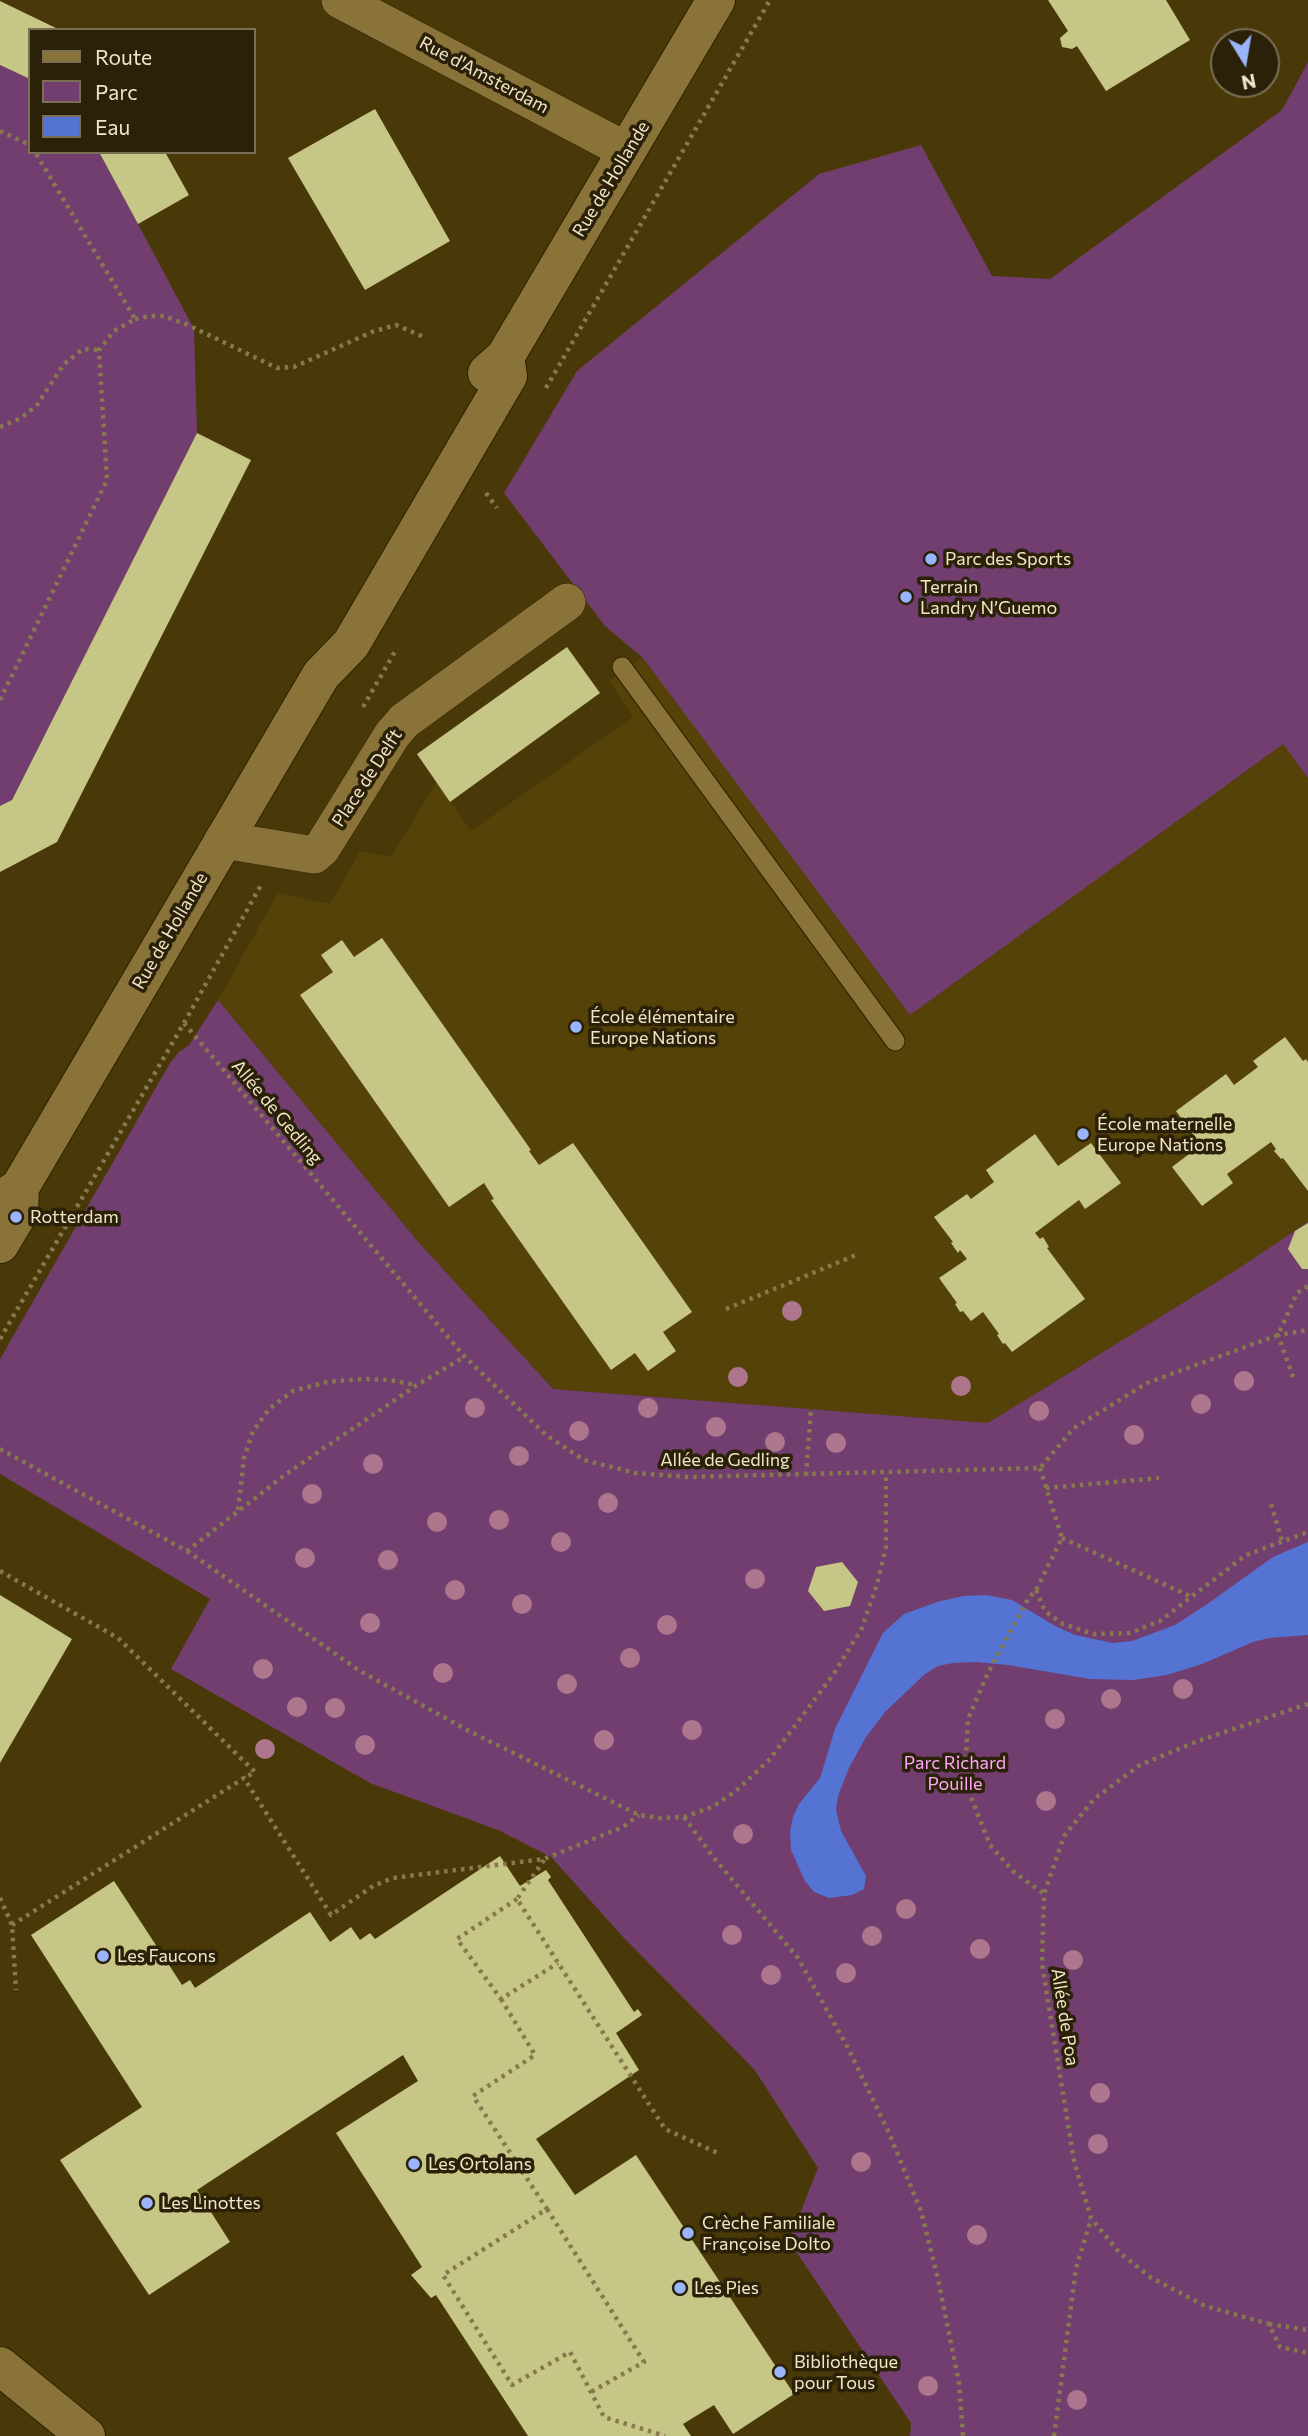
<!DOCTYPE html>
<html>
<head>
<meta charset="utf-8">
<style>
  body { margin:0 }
  #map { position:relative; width:1308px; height:2436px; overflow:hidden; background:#4a3908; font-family:Commissioner,sans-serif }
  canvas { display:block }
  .legend { position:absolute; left:28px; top:28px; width:228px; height:126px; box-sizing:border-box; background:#2b2108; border:2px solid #7a6f54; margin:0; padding:9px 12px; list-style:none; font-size:21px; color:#f1e5c7 }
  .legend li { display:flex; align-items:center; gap:14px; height:35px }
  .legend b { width:35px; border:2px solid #7a6f54 }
  .north { position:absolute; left:1210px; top:28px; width:70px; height:70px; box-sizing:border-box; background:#2b2108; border:2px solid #7a6f54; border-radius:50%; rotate:169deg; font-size:19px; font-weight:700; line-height:28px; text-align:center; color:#f1e5c7 }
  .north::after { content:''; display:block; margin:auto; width:24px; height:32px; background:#9ab5fd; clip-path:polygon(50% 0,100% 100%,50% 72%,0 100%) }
</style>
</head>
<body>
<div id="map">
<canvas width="1308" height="2436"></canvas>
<ul class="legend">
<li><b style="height:9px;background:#8a7338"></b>Route</li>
<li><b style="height:19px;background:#723e70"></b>Parc</li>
<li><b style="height:19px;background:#5573d3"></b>Eau</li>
</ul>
<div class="north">N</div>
</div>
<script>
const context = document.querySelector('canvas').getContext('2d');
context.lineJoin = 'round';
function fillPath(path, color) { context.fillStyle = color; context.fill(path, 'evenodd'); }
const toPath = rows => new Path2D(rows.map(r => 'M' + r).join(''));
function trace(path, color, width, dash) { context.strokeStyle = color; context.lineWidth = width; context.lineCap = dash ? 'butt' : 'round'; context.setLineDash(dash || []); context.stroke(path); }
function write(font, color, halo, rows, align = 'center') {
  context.font = font + ' Commissioner,sans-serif'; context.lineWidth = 7; context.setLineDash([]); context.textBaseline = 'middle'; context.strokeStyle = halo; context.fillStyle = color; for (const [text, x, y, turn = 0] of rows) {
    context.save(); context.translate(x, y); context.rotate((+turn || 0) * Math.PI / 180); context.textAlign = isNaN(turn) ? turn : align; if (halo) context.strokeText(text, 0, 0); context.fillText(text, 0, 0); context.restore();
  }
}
fillPath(toPath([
  [643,657,910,1015,1283,743,1308,778,1308,1222,1233,1272,988,1423,553,1389,420,1244,218,1000,278,893,330,904,360,851,391,857,437,782,471,831,633,717,609,681]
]), '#554209');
fillPath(toPath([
  [1308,62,1308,778,1283,744,910,1015,643,658,605,626,504,493,577,371,819,174,921,145,992,276,1050,279,1282,110],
  [0,65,30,79,30,152,99,152,138,224,194,329,197,433,12,800,0,806],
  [218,1000,420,1244,553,1389,988,1423,1233,1272,1308,1222,1308,2436,910,2436,911,2423,789,2241,818,2168,754,2069,625,1939,551,1857,498,1830,370,1783,171,1669,210,1599,0,1474,0,1359,170,1063,179,1052,189,1045]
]), '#723e70');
fillPath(toPath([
  [1308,1542,1308,1635,1269,1638,1253,1642,1202,1664,1167,1675,1133,1680,1090,1679,1008,1665,977,1662,953,1663,938,1666,925,1674,885,1712,866,1737,849,1768,838,1796,836,1810,841,1831,866,1876,864,1889,852,1895,829,1898,814,1892,805,1881,791,1850,790,1831,793,1817,799,1804,820,1778,835,1729,883,1633,904,1614,937,1602,963,1596,986,1595,1012,1600,1055,1626,1075,1635,1113,1643,1132,1641,1175,1625,1206,1605,1273,1557]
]), '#5573d3');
fillPath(toPath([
  [1048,0,1166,0,1190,40,1106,91,1077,46,1072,49,1062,47,1060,38,1068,31],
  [0,1,60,30,30,30,30,79,0,65],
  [375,109,450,241,365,290,288,158],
  [99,152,165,152,189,195,138,224],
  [197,433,251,460,57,842,0,872,0,806,12,800],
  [567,647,600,693,450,802,417,754],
  [382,938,531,1150,529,1151,539,1165,573,1143,692,1312,663,1332,676,1351,648,1371,635,1353,611,1370,491,1200,494,1199,484,1183,449,1207,300,995,333,972,321,955,342,940,354,957],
  [1285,1037,1303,1061,1306,1059,1308,1062,1308,1191,1283,1158,1281,1159,1274,1151,1276,1149,1271,1142,1227,1174,1233,1183,1202,1206,1172,1167,1201,1145,1176,1111,1226,1074,1234,1085,1258,1067,1253,1061],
  [1035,1134,1058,1166,1091,1143,1121,1183,1085,1209,1079,1200,1035,1233,1040,1239,1043,1237,1049,1247,1047,1248,1085,1299,1012,1352,1005,1343,1003,1344,997,1335,999,1334,983,1312,971,1321,963,1311,960,1312,955,1304,957,1303,939,1278,967,1259,960,1250,958,1253,951,1243,953,1242,934,1217,967,1194,971,1199,994,1182,986,1170],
  [1308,1223,1308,1269,1302,1269,1288,1249,1295,1231],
  [842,1562,858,1582,850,1606,824,1611,808,1591,816,1567],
  [0,1595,72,1639,0,1763],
  [500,1856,520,1886,546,1870,551,1877,548,1880,634,2012,638,2009,642,2015,616,2033,639,2070,536,2139,575,2195,636,2155,794,2394,733,2434,714,2405,683,2424,691,2436,528,2436,436,2295,431,2298,411,2275,422,2267,336,2133,418,2081,403,2055,197,2190,230,2242,149,2295,60,2160,142,2107,31,1935,114,1881,182,1985,190,1980,195,1988,310,1912,330,1942,351,1927,360,1940,370,1933,375,1939]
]), '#c6c687');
const service = toPath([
  [622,667,895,1041]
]);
const minor = toPath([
  [340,0,627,151],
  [223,840,314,855,322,848,392,735,404,721,567,602]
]);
const tertiary = toPath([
  [487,373,505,357,716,0],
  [0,1201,20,1187,321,675,351,644,508,376,505,357],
  [0,1244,19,1212,20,1187],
  [0,2366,86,2436]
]);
trace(service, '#2d2101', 21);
trace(minor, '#2d2101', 38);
trace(tertiary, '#2d2101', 40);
trace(toPath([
  [0,131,30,145],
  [135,319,149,316,164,316,188,325,277,368,294,367,372,332,396,325,424,337],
  [546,388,770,0],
  [0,427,21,418,37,405,64,364,83,349,99,350],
  [486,493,497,508],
  [0,700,107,480,99,350,114,331,135,319,35,152],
  [363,707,397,648],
  [184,1023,464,1356,546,1435,584,1460,635,1473,689,1477,1040,1468,1074,1428,1147,1383,1278,1335,1297,1293,1308,1286],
  [726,1309,856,1255],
  [0,1339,184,1023,261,885],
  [1293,1377,1278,1335,1308,1330],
  [0,1449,187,1551,286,1474,417,1385,464,1357],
  [1040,1468,1062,1538,1036,1590,1028,1599,988,1673,968,1719,966,1758,967,1775,972,1800,990,1845,1014,1872,1044,1894],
  [806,1475,811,1409],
  [1046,1488,1159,1478],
  [1271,1504,1282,1541],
  [238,1510,244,1458,253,1431,270,1408,293,1391,327,1382,363,1379,389,1380,416,1385],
  [1062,1538,1190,1596],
  [187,1551,360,1671,469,1731,639,1815,660,1818,684,1817,712,1807,736,1791,770,1759,833,1675,862,1628,877,1584,886,1547,886,1473],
  [0,1571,118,1638,255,1772,244,1778],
  [1036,1590,1045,1611,1063,1624,1093,1634,1130,1633,1160,1621,1246,1555,1308,1532],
  [1308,1704,1198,1741,1140,1765,1094,1799,1064,1836,1044,1894,1042,1964,1074,2161,1091,2218,1118,2251,1150,2277,1205,2306,1269,2324,1280,2347,1308,2353],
  [684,1817,714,1858,798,1958,848,2048,889,2133,921,2211,938,2279,959,2383,963,2436],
  [544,1860,517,1899,665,2129,720,2154],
  [0,1898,12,1925,16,1990],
  [517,1899,457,1939,501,1999,558,1963],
  [12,1925,244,1778,331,1915,373,1886,393,1878,544,1859,623,1827,639,1815],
  [501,1999,535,2055,473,2096,547,2209,443,2275,512,2385,570,2352,604,2417,665,2436],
  [547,2209,644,2362,591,2392],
  [1269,2324,1308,2330],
  [1054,2436,1076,2268,1091,2219]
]), '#87784e', 4.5, [3.5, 5]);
trace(service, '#8a7338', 19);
trace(minor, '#8a7338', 37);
trace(tertiary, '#8a7338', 38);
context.fillStyle = '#ad768d';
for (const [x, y] of [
  [792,1311],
  [738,1377],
  [1244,1381],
  [961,1386],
  [1201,1404],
  [475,1408],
  [648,1408],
  [1039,1411],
  [716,1427],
  [579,1431],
  [1134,1435],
  [775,1442],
  [836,1443],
  [519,1456],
  [373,1464],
  [312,1494],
  [608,1503],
  [499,1520],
  [437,1522],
  [561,1542],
  [305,1558],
  [388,1560],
  [755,1579],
  [455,1590],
  [522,1604],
  [370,1623],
  [667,1625],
  [630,1658],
  [263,1669],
  [443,1673],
  [567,1684],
  [1183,1689],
  [1111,1699],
  [297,1707],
  [335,1708],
  [1055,1719],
  [692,1730],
  [604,1740],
  [365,1745],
  [265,1749],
  [1046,1801],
  [743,1834],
  [906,1909],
  [732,1935],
  [872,1936],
  [980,1949],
  [1073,1960],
  [846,1973],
  [771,1975],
  [1100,2093],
  [1098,2144],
  [861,2162],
  [977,2235],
  [928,2386],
  [1077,2400]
]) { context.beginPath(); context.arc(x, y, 10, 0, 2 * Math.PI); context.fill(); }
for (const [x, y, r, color] of [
  [931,559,7,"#9ab5fd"],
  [906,597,7,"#9ab5fd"],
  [576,1027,7,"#9ab5fd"],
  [1083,1134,7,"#9ab5fd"],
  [16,1217,7,"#9ab5fd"],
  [103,1956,7,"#9ab5fd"],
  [414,2164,7,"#9ab5fd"],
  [147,2203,7,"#9ab5fd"],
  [688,2233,7,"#9ab5fd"],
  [680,2288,7,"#9ab5fd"],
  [780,2372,7,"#9ab5fd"]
]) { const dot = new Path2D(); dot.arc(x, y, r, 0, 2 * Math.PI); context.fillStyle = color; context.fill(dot); trace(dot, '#2b2108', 2.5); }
write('18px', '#f1e5c7', '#2b2108', [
  ["Rue d'Amsterdam",484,75,28],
  ["Rue de Hollande",611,179,-59],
  ["Place de Delft",367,778,-57],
  ["Rue de Hollande",170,931,-60],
  ["Allée de Gedling",277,1112,50],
  ["Allée de Gedling",725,1460],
  ["Allée de Poa",1065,2017,81]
]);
write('18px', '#f1e5c7', '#2b2108', [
  ["Parc des Sports",945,559],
  ["Terrain",920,587],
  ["Landry N’Guemo",920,608],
  ["École élémentaire",590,1017],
  ["Europe Nations",590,1038],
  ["École maternelle",1097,1124],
  ["Europe Nations",1097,1145],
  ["Rotterdam",30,1217],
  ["Les Faucons",117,1956],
  ["Les Ortolans",428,2164],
  ["Les Linottes",161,2203],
  ["Crèche Familiale",702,2223],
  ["Françoise Dolto",702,2244],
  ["Les Pies",694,2288],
  ["Bibliothèque",794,2362],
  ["pour Tous",794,2383]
], 'left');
write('18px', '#fea8fa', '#2b2108', [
  ["Parc Richard",955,1763],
  ["Pouille",955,1784]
]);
</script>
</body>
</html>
